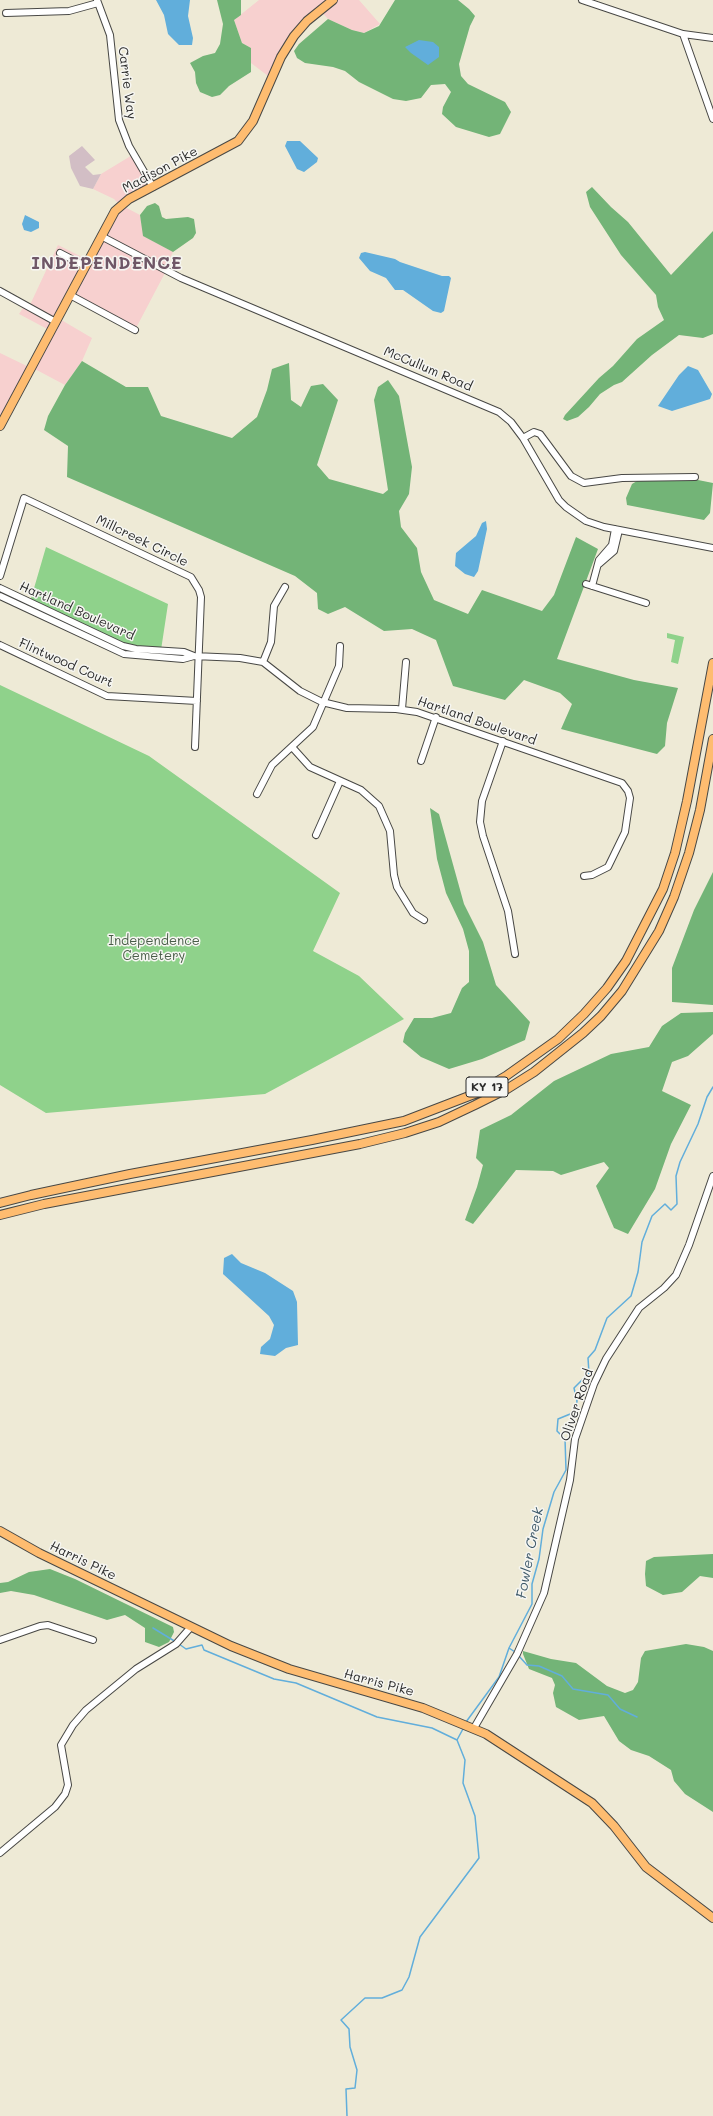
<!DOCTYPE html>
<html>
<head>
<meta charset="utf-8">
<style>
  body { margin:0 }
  canvas { display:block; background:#eeead6 }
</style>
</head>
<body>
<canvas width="713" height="2116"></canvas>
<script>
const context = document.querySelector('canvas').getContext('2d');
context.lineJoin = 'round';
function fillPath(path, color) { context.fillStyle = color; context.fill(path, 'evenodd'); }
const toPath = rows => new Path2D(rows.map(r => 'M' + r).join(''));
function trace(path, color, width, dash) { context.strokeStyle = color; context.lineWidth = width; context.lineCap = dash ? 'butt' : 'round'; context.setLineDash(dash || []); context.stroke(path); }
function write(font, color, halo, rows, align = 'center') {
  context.font = font + ' Mali,sans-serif'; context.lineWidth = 3; context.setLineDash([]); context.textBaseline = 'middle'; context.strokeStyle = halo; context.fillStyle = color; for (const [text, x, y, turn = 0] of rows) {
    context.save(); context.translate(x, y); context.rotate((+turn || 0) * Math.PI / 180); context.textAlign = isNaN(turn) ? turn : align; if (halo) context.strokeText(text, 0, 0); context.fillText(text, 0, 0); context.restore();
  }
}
fillPath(toPath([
  [259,0,359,0,380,24,364,33,352,30,328,19,320,10,307,21,272,79,251,63,251,48,242,43,234,20],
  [134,154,153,187,121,205,140,215,144,236,173,252,164,270,166,271,135,330,70,295,58,318,92,338,82,361,65,385,31,367,51,331,19,314,25,305,29,307,58,245,88,260,120,205,114,199,93,189,101,174],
  [0,353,31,368,0,426]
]), '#f7d0cf');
fillPath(toPath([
  [82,146,95,160,85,167,93,175,101,174,93,189,80,186,71,168,69,156]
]), '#d2bec5');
fillPath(toPath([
  [46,547,168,604,161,650,136,649,30,602],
  [4,593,140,652,140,653,124,652,4,595],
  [667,633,684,637,678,664,671,662,675,640,667,638],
  [0,685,149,756,340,893,313,951,359,976,404,1019,265,1094,46,1113,0,1085]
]), '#8fd28b');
fillPath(toPath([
  [217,0,241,0,241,15,234,20,242,43,251,48,251,72,229,86,220,95,212,97,200,92,196,83,195,72,190,63,203,56,215,53,220,44,223,24],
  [395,0,458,0,469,9,475,16,470,26,459,64,461,76,468,84,505,102,511,112,500,134,489,137,456,127,442,114,443,107,451,92,445,84,431,85,421,98,406,101,393,99,359,82,345,71,333,67,305,63,297,58,294,51,299,44,328,19,352,30,364,33,379,26],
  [592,187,611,207,628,222,671,275,713,231,713,334,703,338,679,335,652,355,622,382,614,385,600,394,589,407,578,417,567,421,563,419,565,415,599,378,613,366,637,339,664,320,658,307,656,295,621,255,590,207,586,192],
  [155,203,159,206,162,217,166,219,188,217,194,219,196,233,193,238,173,252,143,236,140,215,147,206],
  [82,361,126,387,148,387,161,416,232,438,257,417,267,390,272,369,289,363,291,400,301,407,311,386,323,384,338,400,317,465,329,479,383,494,388,490,374,400,378,387,388,380,399,396,412,467,409,494,399,511,401,527,417,548,421,572,434,600,468,614,482,590,542,611,554,595,576,537,598,549,557,659,634,680,678,688,667,723,665,746,657,754,561,729,572,704,560,693,524,680,505,700,453,686,436,640,412,629,384,631,345,607,328,614,318,609,317,593,295,576,67,477,68,446,44,430,48,416,65,385],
  [698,480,713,483,710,513,704,520,627,505,626,498,632,484,637,481],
  [430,808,439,814,464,904,483,942,496,985,530,1022,525,1040,482,1059,449,1069,421,1057,403,1042,405,1033,414,1018,432,1018,451,1013,462,988,469,982,469,951,463,929,446,893,437,859],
  [713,872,713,1005,672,1002,672,968,694,910],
  [713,1012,713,1034,688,1056,672,1062,662,1091,691,1105,671,1144,655,1189,628,1234,614,1228,596,1186,609,1168,604,1162,561,1175,553,1171,516,1170,473,1224,465,1220,477,1187,483,1165,476,1158,480,1130,511,1115,554,1081,611,1054,649,1047,662,1026,681,1013],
  [713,1554,713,1578,700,1576,682,1592,663,1595,646,1586,645,1574,646,1561,654,1557],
  [50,1569,75,1579,173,1627,174,1632,169,1642,159,1647,145,1642,145,1628,125,1615,107,1620,34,1595,11,1591,0,1593,0,1583,8,1582,29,1572],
  [686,1644,704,1647,713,1651,713,1812,685,1794,674,1781,671,1770,649,1756,631,1750,619,1741,604,1716,579,1720,556,1707,553,1693,555,1685,552,1678,529,1669,523,1654,523,1651,551,1659,576,1663,607,1686,625,1693,633,1690,638,1682,641,1658,645,1651]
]), '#73b477');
fillPath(toPath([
  [156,0,190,0,188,16,193,38,192,45,179,45,168,34,164,15],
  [419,40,433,42,439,47,439,57,428,65,411,53,405,47],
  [287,141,300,141,318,158,317,162,304,172,297,169,285,146],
  [25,215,39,222,39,228,31,232,24,230,22,224],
  [365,252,395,259,400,262,442,276,449,276,451,278,444,311,441,313,433,311,403,290,395,290,386,278,370,271,359,258,361,253],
  [688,366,698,370,712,394,710,399,672,411,658,406,679,375],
  [486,521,487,529,478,571,474,577,465,574,455,566,456,553,476,536,482,523],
  [232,1254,241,1263,265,1273,293,1291,297,1302,298,1345,286,1348,275,1356,260,1354,261,1347,270,1339,274,1325,269,1316,223,1274,224,1258]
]), '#61aedb');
trace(toPath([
  [153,1628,176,1642],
  [179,1644,186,1649,202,1645,204,1650,274,1679,296,1683,377,1717,432,1728,457,1740],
  [509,1648,515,1652],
  [518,1655,527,1665,539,1666,562,1676,573,1689,608,1695,620,1709,637,1717],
  [466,1722,499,1677,509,1648,532,1604,532,1584,539,1559,543,1529,554,1492,566,1470,565,1439,557,1431,558,1419,575,1412,577,1401,574,1388,589,1373,588,1358,595,1350,607,1318,631,1296,638,1272,642,1242,652,1216,665,1204,671,1210,677,1204,676,1176,680,1162,698,1124,707,1097,713,1087],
  [347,2116,346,2089,355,2088,357,2070,350,2047,349,2029,341,2020,365,1998,382,1998,402,1990,409,1977,420,1937,479,1858,475,1816,463,1783,465,1760,457,1740,464,1727]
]), '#61aedb', 1.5);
const minor = toPath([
  [97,0,110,35,119,120,129,146,153,187],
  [582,0,683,34,713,38],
  [6,13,69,11,98,3],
  [683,34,713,119],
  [101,236,181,278,499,412,511,422,523,438,559,500,566,507,586,521,604,527,713,548],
  [60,253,85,266],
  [0,291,56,322],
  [70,295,135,330],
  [523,438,534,432,540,434,571,476,584,483,622,478,695,477],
  [599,564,614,551,619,530],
  [0,576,24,498,191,577,199,590,201,597,195,747],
  [586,584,646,603],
  [592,586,599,560,612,545,615,529],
  [0,588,123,646,136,649,184,652,194,656,240,658,263,662,300,691,322,702,347,708,396,709,417,712,622,783,628,791,630,798,625,832,608,867,592,875,584,876],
  [0,596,124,654,183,659,194,656],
  [0,645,107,696,197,701],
  [263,662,271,642,274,606,285,587],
  [402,709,406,662],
  [503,741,482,801,480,822,483,836,508,911,515,954],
  [292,747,310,767,361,790,379,806,390,831,394,875,397,887,413,913,424,920],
  [421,761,436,717],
  [257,794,272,765,313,727,339,666,340,646],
  [316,835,340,781],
  [0,1640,40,1626,48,1625,93,1640],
  [474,1728,517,1654,544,1593,570,1480,575,1439,594,1384,606,1359,639,1308,664,1288,676,1275,689,1245,713,1176],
  [0,1853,55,1807,65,1794,68,1785,61,1745,73,1725,86,1710,136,1669,176,1644,190,1628]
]);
const major = toPath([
  [0,426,115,211,129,199,238,141,253,121,281,57,294,36,307,21,333,0],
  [0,1203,31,1195,130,1174,312,1140,404,1121,477,1093,506,1076,558,1039,584,1014,607,988,626,961,663,889,675,853,687,801,713,663],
  [0,1215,44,1204,360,1144,405,1133,439,1122,475,1105,507,1089,534,1072,583,1033,601,1016,622,991,659,931,674,897,689,853,700,810,713,739],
  [0,1531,39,1553,231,1646,289,1669,423,1708,486,1734,592,1803,614,1826,646,1867,713,1918]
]);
trace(minor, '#484845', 8);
trace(major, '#484845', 10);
trace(minor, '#fff', 6);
trace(major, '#febc70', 8);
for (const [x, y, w] of [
  [487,1087,42]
]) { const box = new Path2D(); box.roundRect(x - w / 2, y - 10, w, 20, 3); context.fillStyle = '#f6f6f2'; context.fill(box); trace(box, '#2b2b2b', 1); }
write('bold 12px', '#2b2b2b', null, [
  ["KY 17",487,1087]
]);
write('13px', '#2b2b2b', '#f6f6f2', [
  ["Carrie Way",127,83,83],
  ["Madison Pike",160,170,-28],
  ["McCullum Road",428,369,23],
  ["Millcreek Circle",142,541,26],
  ["Hartland Boulevard",77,611,24],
  ["Flintwood Court",66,663,24],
  ["Hartland Boulevard",477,721,19],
  ["Oliver Road",577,1405,-71],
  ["Harris Pike",83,1561,26],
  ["Harris Pike",379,1683,15]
]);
write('13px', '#495d48', '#f6f6f2', [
  ["Independence",154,941],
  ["Cemetery",154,956]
]);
write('italic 14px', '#3e5969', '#f6f6f2', [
  ["Fowler Creek",530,1553,-79]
]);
context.letterSpacing = '1px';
write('bold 17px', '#6f5767', '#f6f6f2', [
  ["INDEPENDENCE",107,264]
]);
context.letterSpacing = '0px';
</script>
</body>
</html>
